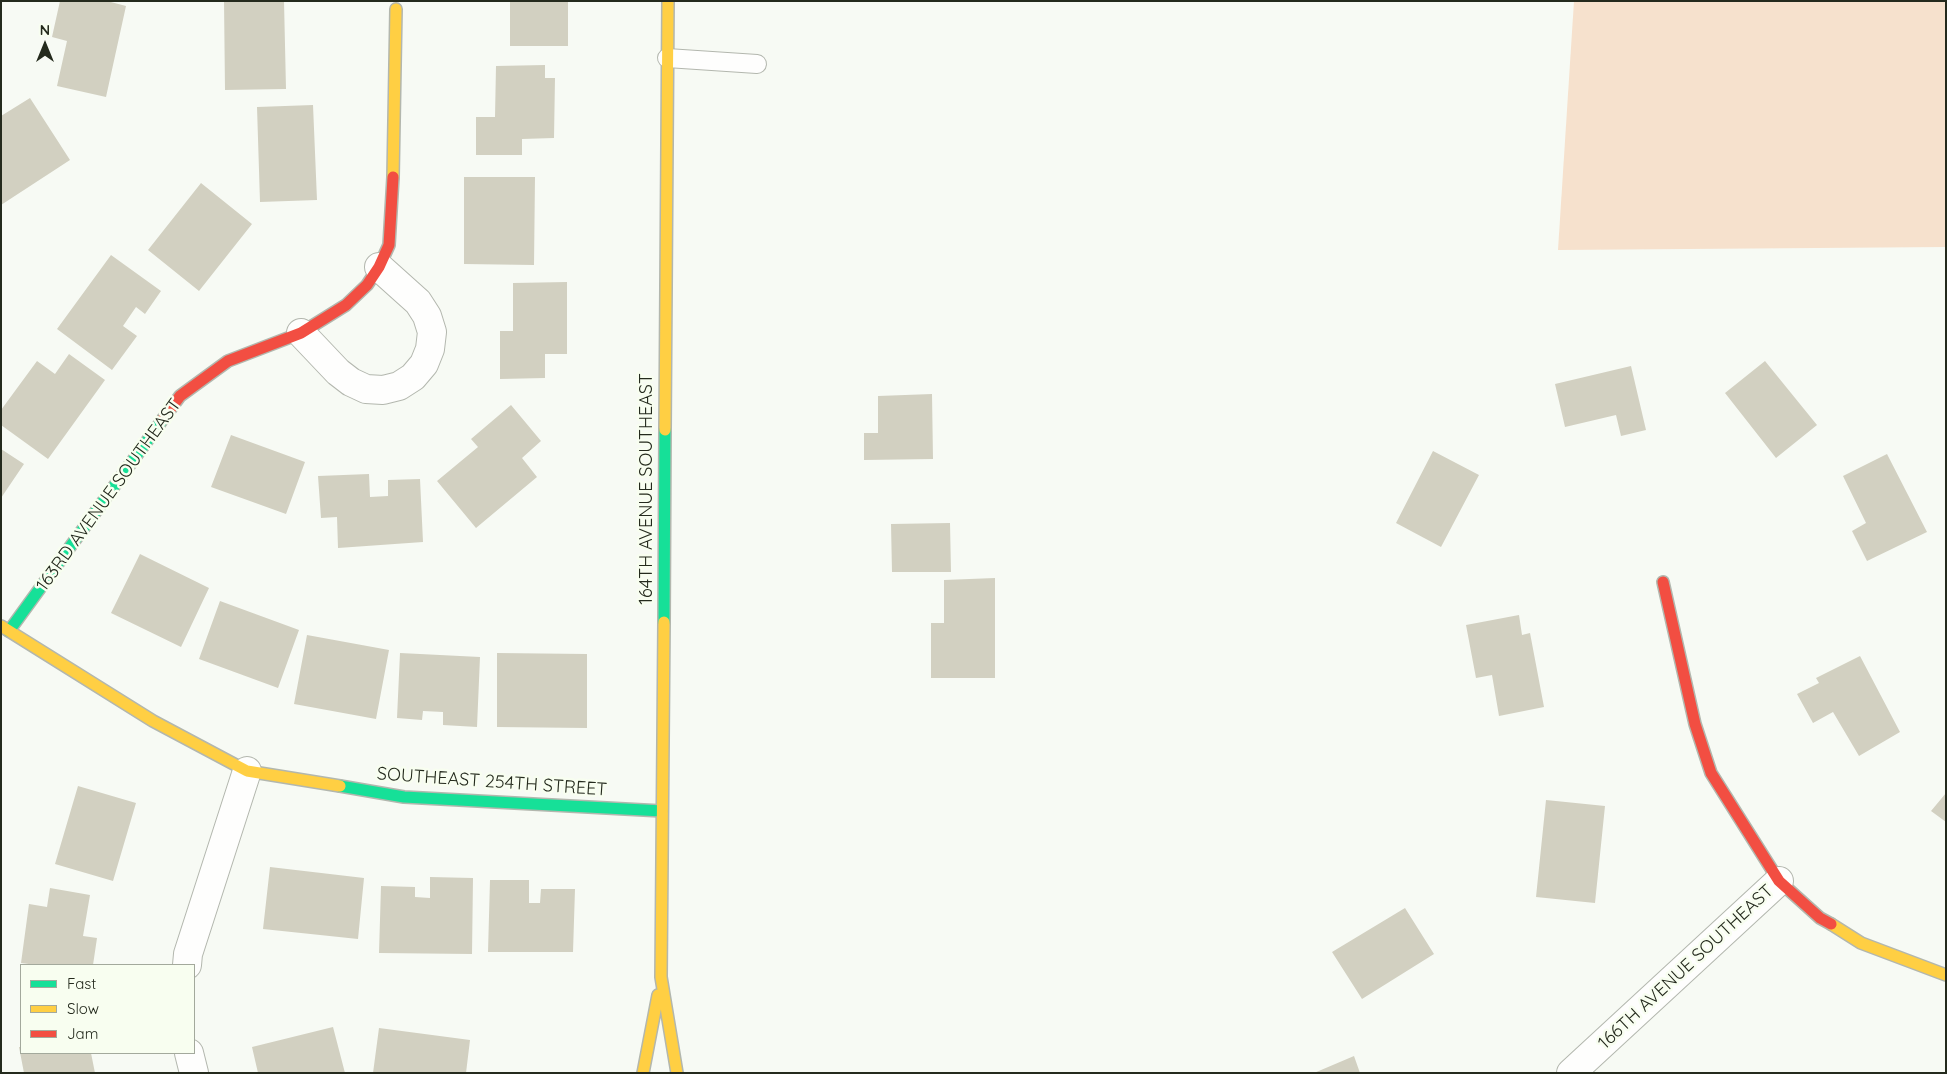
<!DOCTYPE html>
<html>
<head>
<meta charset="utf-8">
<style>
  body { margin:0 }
  #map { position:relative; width:1947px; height:1074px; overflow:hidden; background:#f7faf4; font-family:Quicksand,sans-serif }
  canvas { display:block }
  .frame { position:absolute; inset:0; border:2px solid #242a1d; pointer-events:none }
  .legend { position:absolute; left:20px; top:964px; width:175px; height:90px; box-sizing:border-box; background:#f8fef0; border:1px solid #a3a99c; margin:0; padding:6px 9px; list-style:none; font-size:15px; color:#242a1d }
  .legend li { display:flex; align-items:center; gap:10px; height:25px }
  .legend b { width:25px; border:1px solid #a3a99c }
  .north { position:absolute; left:20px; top:20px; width:50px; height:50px; -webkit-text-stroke:4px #f8fef0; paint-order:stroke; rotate:0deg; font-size:14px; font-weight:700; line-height:20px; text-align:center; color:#242a1d }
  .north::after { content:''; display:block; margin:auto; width:18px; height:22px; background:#242a1d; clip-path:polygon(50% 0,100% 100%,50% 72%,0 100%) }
</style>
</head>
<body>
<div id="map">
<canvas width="1947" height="1074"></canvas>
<div class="frame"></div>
<ul class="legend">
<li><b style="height:6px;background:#16e098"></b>Fast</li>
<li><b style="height:6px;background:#ffcf43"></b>Slow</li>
<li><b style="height:6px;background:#f24e42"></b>Jam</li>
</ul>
<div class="north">N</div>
</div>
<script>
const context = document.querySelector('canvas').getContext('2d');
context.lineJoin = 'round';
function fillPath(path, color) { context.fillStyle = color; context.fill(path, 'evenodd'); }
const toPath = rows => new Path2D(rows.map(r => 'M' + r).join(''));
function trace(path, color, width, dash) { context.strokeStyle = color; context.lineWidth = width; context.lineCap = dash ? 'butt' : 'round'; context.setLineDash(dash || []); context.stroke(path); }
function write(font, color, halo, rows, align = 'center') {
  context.font = font + ' Quicksand,sans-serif'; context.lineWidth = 5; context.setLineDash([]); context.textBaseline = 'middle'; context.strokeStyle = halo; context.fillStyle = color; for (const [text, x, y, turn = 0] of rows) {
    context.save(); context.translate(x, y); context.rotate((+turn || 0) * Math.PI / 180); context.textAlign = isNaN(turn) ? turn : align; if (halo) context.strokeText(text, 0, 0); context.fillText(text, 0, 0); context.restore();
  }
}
fillPath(toPath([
  [1574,1,1946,1,1946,247,1558,250]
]), '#f6e1cd');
fillPath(toPath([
  [60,1,107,1,126,6,106,97,57,86,67,41,52,37],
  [224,1,284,1,286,89,225,90],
  [510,1,568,1,568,46,510,46],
  [545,65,545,78,555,78,554,138,522,139,522,155,476,155,476,117,495,117,496,66],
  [30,98,70,160,1,205,1,116],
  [313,105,317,200,260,202,257,107],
  [464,177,535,177,534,265,464,264],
  [201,183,252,224,199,291,148,250],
  [111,255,161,291,145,314,136,307,123,326,137,336,112,370,57,329],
  [567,282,567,354,545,354,545,378,500,379,500,331,513,331,513,283],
  [69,354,105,380,48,459,1,425,1,410,37,361,55,374],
  [1765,361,1817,425,1776,458,1725,393],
  [1631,366,1646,430,1621,436,1616,415,1565,427,1555,384],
  [932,394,933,459,864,460,864,433,878,433,878,396],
  [511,405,541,441,522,458,537,477,476,528,437,481,478,447,471,439],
  [231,435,305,462,286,514,211,487],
  [1,449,24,464,1,498],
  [1433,451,1479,475,1441,547,1396,523],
  [1887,454,1927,532,1867,561,1852,531,1866,523,1843,476],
  [369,474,370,497,388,496,388,480,420,479,423,542,338,548,337,517,321,518,318,476],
  [950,523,951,572,892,572,891,524],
  [140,554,209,588,181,647,111,613],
  [995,578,995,678,931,678,931,623,944,623,944,580],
  [220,601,299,630,278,688,199,659],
  [1519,615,1522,635,1530,633,1544,707,1499,716,1492,675,1476,678,1466,625],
  [307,635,389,650,376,719,294,704],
  [400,653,480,657,477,727,443,725,443,712,423,711,422,720,397,718],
  [497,653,587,654,587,728,497,727],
  [1860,656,1900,732,1859,756,1833,712,1813,723,1797,694,1819,683,1816,678],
  [78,786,136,803,113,881,55,864],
  [1946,793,1946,822,1931,811],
  [1546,800,1605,806,1595,903,1536,897],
  [270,867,364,878,358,939,263,929],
  [430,877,473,878,472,954,379,953,381,886,415,887,415,897,430,898],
  [490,880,529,880,529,903,540,903,541,889,575,889,573,952,488,952],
  [50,888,90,895,83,936,97,938,93,965,36,965,21,963,29,904,47,907],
  [1405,908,1434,954,1362,999,1332,952],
  [333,1027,345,1073,258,1073,252,1047],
  [379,1028,470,1040,466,1073,373,1073],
  [19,1047,21,1047,21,1053,91,1053,95,1073,24,1073],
  [1354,1056,1360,1073,1314,1073]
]), '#d2d0c1');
const lane = toPath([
  [667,58,757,64]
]);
const street = toPath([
  [301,333,338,372,351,382,366,389,383,390,399,386,413,377,424,364,430,349,432,332,427,316,418,302,379,267],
  [187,965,188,954,247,771],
  [189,1053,194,1073],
  [1571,1073,1779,881]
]);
const fast = toPath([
  [664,622,665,430],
  [9,631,163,419],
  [340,786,404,797,662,811]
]);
const slow = toPath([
  [393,177,396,9],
  [665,430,668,1],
  [664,622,661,977,677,1073],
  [1,626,153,721,247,771,340,786],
  [1831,924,1861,943,1946,975],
  [643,1073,658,995]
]);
const jam = toPath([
  [163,419,180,396,228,361,301,333,346,305,367,285,379,267,389,245,393,177],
  [1663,582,1695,724,1711,773,1779,881,1820,918,1831,924]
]);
trace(lane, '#b3b7ae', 20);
trace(street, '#b3b7ae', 30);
trace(fast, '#b3b7ae', 14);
trace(slow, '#b3b7ae', 14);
trace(jam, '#b3b7ae', 14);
trace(lane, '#fefefd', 18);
trace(street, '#fefefd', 28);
trace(fast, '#16e098', 11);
trace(slow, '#ffcf43', 11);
trace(jam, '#f24e42', 11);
write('18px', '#242a1d', '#f8fef0', [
  ["164TH AVENUE SOUTHEAST",647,489,-90],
  ["163RD AVENUE SOUTHEAST",109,495,-54],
  ["SOUTHEAST 254TH STREET",492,782,4],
  ["166TH AVENUE SOUTHEAST",1686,967,-43]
]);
</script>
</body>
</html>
